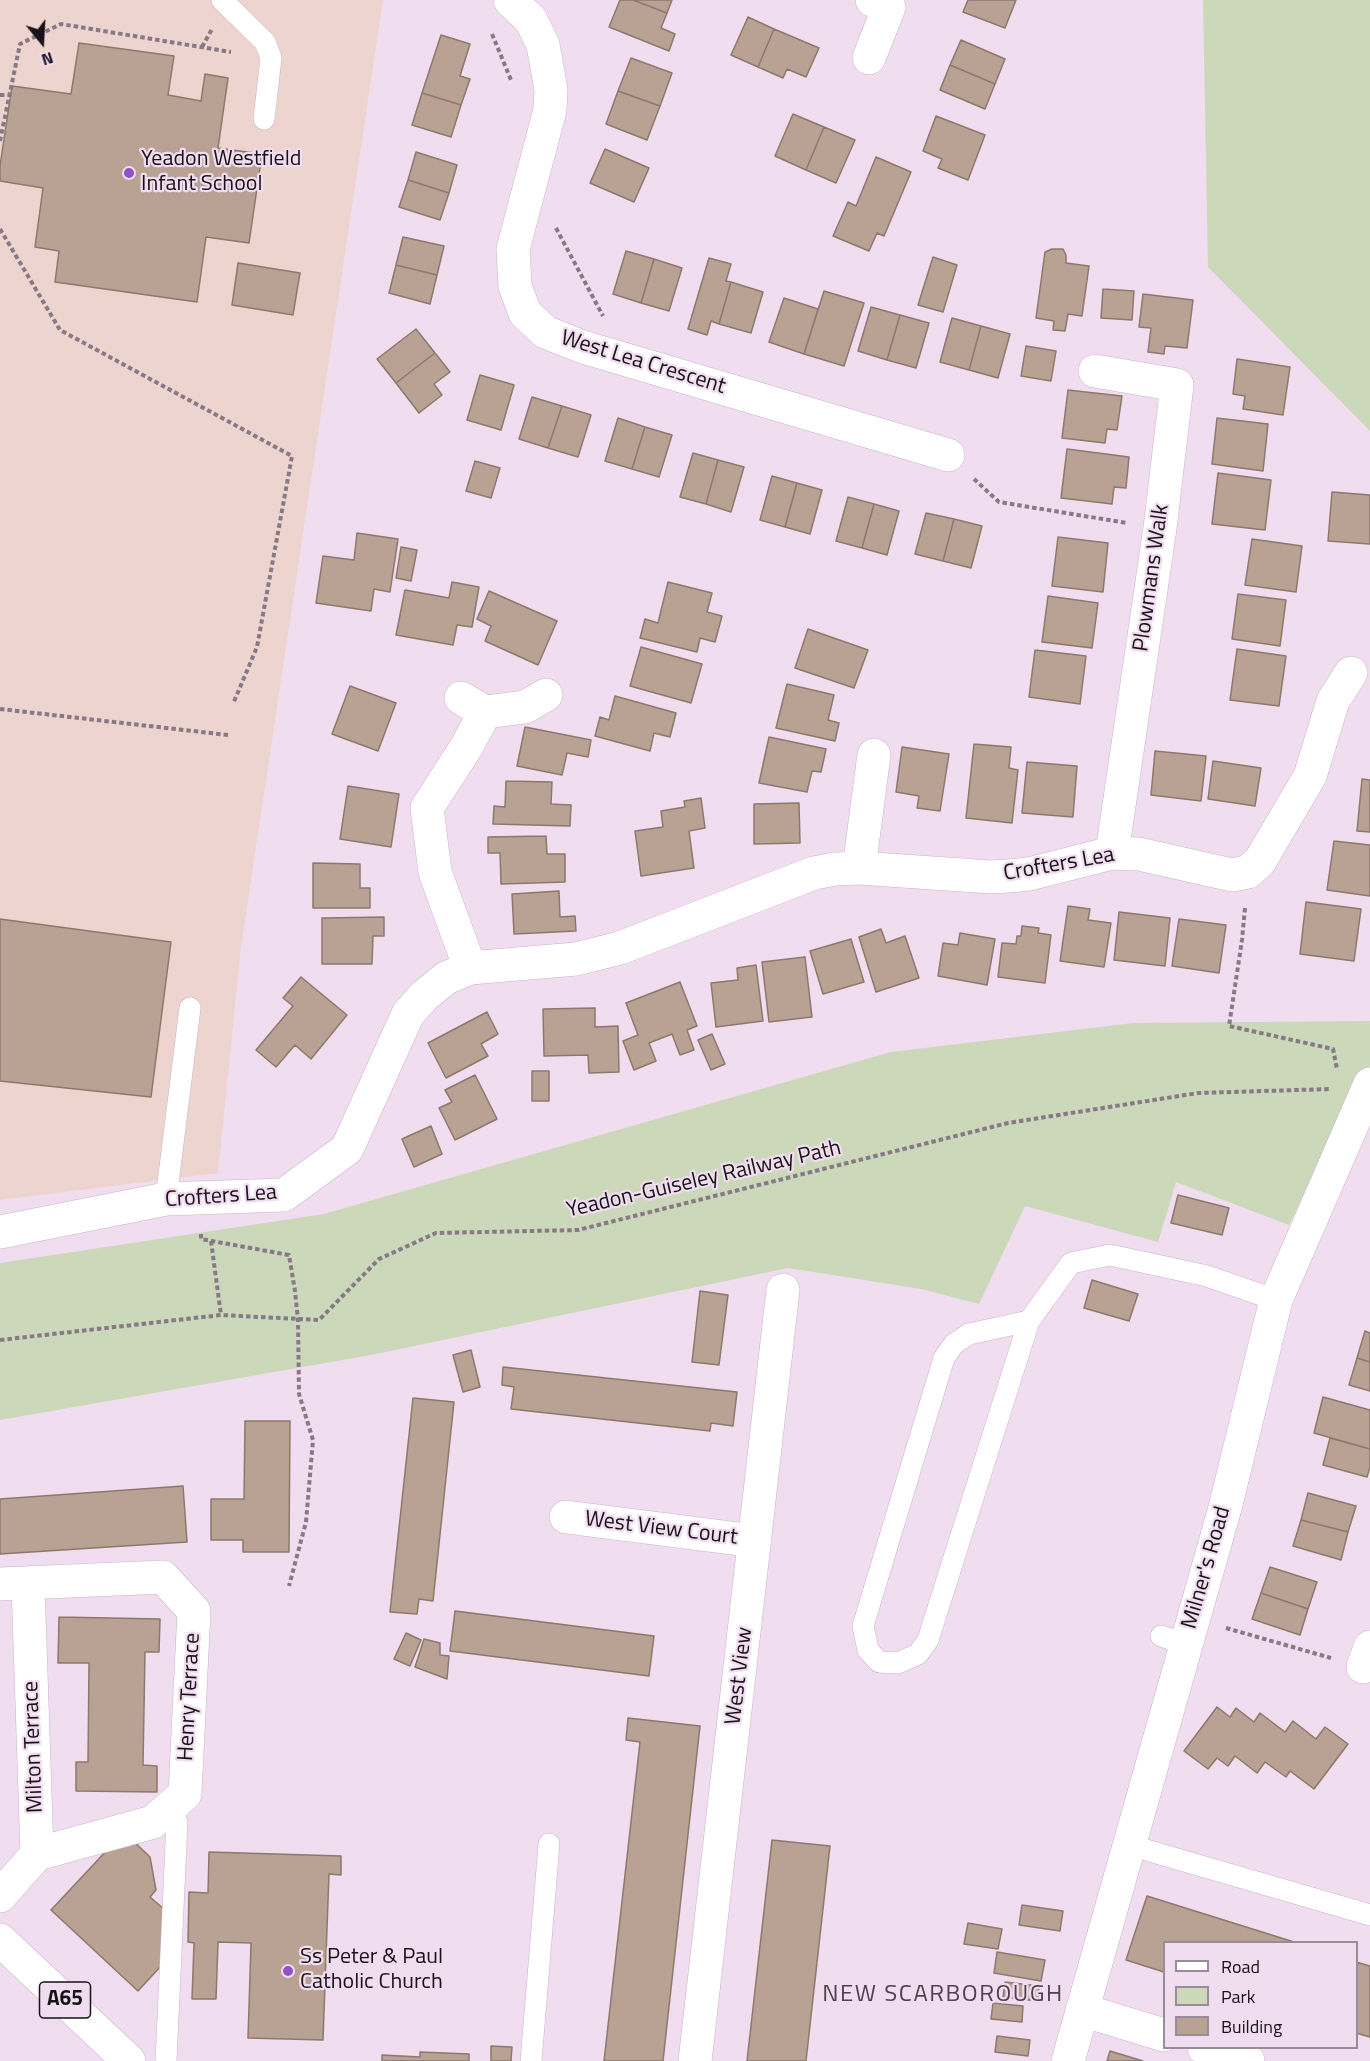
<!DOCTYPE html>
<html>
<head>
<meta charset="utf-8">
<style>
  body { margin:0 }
  #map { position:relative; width:1370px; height:2061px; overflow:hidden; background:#f1ddf0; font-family:"Titillium Web",sans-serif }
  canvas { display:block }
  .legend { position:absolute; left:1163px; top:1941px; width:195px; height:108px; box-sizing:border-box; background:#f1ddf0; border:2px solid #9a8b99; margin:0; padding:8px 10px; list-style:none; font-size:18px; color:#181117 }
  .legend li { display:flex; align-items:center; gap:12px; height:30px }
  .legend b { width:30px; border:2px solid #9a8b99 }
  .north { position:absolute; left:12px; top:12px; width:60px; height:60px; -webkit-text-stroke:4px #f1ddf0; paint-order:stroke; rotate:162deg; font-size:16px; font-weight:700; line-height:24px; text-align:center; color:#181117 }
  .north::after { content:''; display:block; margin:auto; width:21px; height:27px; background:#181117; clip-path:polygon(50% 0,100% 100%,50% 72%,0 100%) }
</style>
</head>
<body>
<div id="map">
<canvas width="1370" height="2061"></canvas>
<ul class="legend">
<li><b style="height:8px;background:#fff"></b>Road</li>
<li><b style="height:16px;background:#cbd8b9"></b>Park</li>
<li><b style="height:16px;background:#b9a294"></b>Building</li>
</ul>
<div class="north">N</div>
</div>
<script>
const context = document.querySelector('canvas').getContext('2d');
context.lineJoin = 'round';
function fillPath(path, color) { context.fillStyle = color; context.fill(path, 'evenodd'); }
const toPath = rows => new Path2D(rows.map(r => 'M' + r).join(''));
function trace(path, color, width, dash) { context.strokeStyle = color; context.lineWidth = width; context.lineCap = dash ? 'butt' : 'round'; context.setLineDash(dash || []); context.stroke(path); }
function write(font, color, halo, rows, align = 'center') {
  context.font = font + ' "Titillium Web",sans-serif'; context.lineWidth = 4.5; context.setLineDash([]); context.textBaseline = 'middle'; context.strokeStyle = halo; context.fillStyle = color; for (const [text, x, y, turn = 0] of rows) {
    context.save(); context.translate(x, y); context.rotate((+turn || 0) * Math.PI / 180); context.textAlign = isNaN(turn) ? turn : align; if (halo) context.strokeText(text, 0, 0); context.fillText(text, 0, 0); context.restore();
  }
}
fillPath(toPath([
  [0,0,383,0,241,947,218,1173,0,1200]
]), '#eed4ce');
fillPath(toPath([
  [1203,0,1370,0,1370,431,1208,267],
  [1370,1021,1370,1127,1336,1126,1289,1225,1176,1182,1158,1242,1025,1206,979,1304,921,1289,788,1268,371,1355,0,1420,0,1263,324,1214,891,1052,1133,1023]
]), '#cbd8b9');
const building = toPath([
  [620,0,633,0,667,13,661,28,675,34,669,51,609,27,620,0],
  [633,0,672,0,667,13,633,0],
  [968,0,1016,0,1005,28,963,12,968,0],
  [748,17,774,29,758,67,731,55,748,17],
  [774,29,819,48,806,77,787,69,783,78,758,67,774,29],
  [441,35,470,44,460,76,470,79,461,105,422,93,441,35],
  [961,40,1005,59,995,84,950,65,961,40],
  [79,43,174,56,168,95,201,101,205,74,228,78,218,148,262,154,249,243,206,237,197,302,55,282,59,251,35,247,43,188,0,181,0,166,12,86,71,94,79,43],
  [631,58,672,73,660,106,618,91,631,58],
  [950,65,995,84,985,109,940,90,950,65],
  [618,91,660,106,647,140,606,124,618,91],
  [422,93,461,105,451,137,412,125,422,93],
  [793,114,824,127,806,170,775,156,793,114],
  [936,116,985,135,968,180,938,168,942,159,923,151,936,116],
  [824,127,855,140,836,183,806,170,824,127],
  [605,149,649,168,634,202,590,183,605,149],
  [416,152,457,165,449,193,408,180,416,152],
  [876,157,911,172,884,236,877,233,869,251,833,236,848,202,856,206,876,157],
  [408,180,449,193,440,220,399,207,408,180],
  [403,237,444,246,437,275,396,265,403,237],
  [1052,249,1063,249,1066,255,1066,263,1089,266,1082,316,1068,314,1065,331,1053,330,1054,321,1036,318,1045,252,1052,249],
  [626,251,654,259,641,303,613,294,626,251],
  [933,257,957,265,943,312,918,305,933,257],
  [709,258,731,264,726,281,731,282,719,324,711,321,707,335,688,329,709,258],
  [654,259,682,268,669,311,641,303,654,259],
  [238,263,300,273,293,315,232,305,238,263],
  [396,265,437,275,430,304,389,293,396,265],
  [731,282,763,292,751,333,719,324,731,282],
  [1103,289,1134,291,1132,320,1101,318,1103,289],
  [824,291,864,303,844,366,804,354,824,291],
  [1143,294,1193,300,1187,348,1165,346,1164,354,1148,352,1151,328,1139,327,1143,294],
  [784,298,818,309,804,354,769,342,784,298],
  [871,307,900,315,887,360,858,351,871,307],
  [900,315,929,323,916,368,887,360,900,315],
  [952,318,981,326,969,370,940,362,952,318],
  [981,326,1010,334,998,378,969,370,981,326],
  [416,329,435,353,396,383,377,359,416,329],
  [1026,346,1056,351,1051,381,1021,376,1026,346],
  [435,353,450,372,434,384,442,395,419,413,396,383,435,353],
  [1237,359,1290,367,1283,415,1243,409,1245,396,1233,394,1237,359],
  [480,375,514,385,501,430,467,420,480,375],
  [1068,390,1122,396,1117,430,1107,429,1105,443,1062,438,1068,390],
  [532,397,562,406,548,448,519,439,532,397],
  [562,406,591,415,578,457,548,448,562,406],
  [618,418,645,427,632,469,605,461,618,418],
  [1217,418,1268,424,1263,471,1212,464,1217,418],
  [645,427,672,435,659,477,632,469,645,427],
  [1067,449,1129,457,1126,488,1114,487,1112,504,1061,498,1067,449],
  [693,453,718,460,706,504,680,497,693,453],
  [718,460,744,467,731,512,706,504,718,460],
  [475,461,500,468,491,498,466,491,475,461],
  [1218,473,1271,480,1265,530,1212,524,1218,473],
  [772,476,797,483,785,527,760,520,772,476],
  [797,483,822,490,810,534,785,527,797,483],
  [1332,492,1370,495,1370,544,1328,541,1332,492],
  [848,497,874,504,862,548,836,541,848,497],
  [874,504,899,511,887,555,862,548,874,504],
  [926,513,954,519,943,561,915,554,926,513],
  [954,519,982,526,971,568,943,561,954,519],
  [357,533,398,539,390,592,374,589,371,611,316,603,323,556,354,560,357,533],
  [1058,537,1108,543,1103,592,1052,586,1058,537],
  [1252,539,1302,546,1296,592,1245,585,1252,539],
  [401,547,417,550,411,581,396,578,401,547],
  [452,582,479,587,472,627,457,625,453,645,396,635,405,590,449,598,452,582],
  [668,582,712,593,707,612,722,616,715,642,700,638,697,652,640,638,645,619,658,623,668,582],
  [489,591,557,621,538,665,485,641,491,626,477,619,489,591],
  [1238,594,1286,600,1280,646,1232,639,1238,594],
  [1048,596,1098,603,1092,648,1042,642,1048,596],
  [808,629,868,650,854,688,795,668,808,629],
  [641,647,702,664,691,703,630,686,641,647],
  [1237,649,1286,656,1279,706,1230,700,1237,649],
  [1035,650,1086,656,1080,704,1029,697,1035,650],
  [787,684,834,695,828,720,839,723,835,741,776,728,787,684],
  [350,686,396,703,378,751,332,734,350,686],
  [615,696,676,713,670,737,654,733,650,751,595,736,600,717,609,720,615,696],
  [525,727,591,740,588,757,567,753,562,775,517,766,525,727],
  [769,737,826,749,821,772,812,771,807,792,759,783,769,737],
  [974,744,1011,747,1009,768,1018,770,1012,823,966,818,974,744],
  [902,747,949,754,940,811,917,808,919,796,896,792,902,747],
  [1155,751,1206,756,1201,801,1151,795,1155,751],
  [1213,761,1261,768,1255,806,1208,799,1213,761],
  [1027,762,1077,766,1073,817,1022,813,1027,762],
  [1362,779,1370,780,1370,832,1357,831,1362,779],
  [506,781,552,782,551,804,571,805,570,826,493,824,494,806,505,807,506,781],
  [348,786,399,794,391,847,340,839,348,786],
  [701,798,705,828,689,831,694,868,641,876,635,831,663,827,661,811,685,807,684,801,701,798],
  [799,803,800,843,754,844,754,804,799,803],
  [546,836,547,854,565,854,565,882,501,884,500,853,488,853,488,837,546,836],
  [1334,841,1370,845,1370,896,1327,890,1334,841],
  [313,863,360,864,360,888,370,888,370,908,313,908,313,863],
  [559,891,560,917,575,916,576,931,514,934,512,894,559,891],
  [1306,902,1361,909,1354,961,1300,954,1306,902],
  [1068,906,1090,909,1088,920,1111,923,1104,967,1060,961,1068,906],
  [1119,912,1170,918,1165,966,1114,960,1119,912],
  [384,917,384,936,373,936,372,964,322,964,322,918,384,917],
  [0,919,171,942,151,1097,0,1081,0,919],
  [1179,919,1226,925,1219,973,1172,966,1179,919],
  [1022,926,1039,928,1038,933,1051,935,1045,983,998,977,1002,943,1016,944,1017,936,1021,936,1022,926],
  [881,929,886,943,905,936,919,978,876,992,859,937,881,929],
  [960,933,995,939,987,985,938,976,943,943,958,945,960,933],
  [851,939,864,982,823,994,810,951,851,939],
  [805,957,812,1017,769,1022,762,962,805,957],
  [756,965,763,1021,716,1027,711,983,738,980,737,968,756,965],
  [301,977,347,1015,311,1059,295,1045,276,1067,256,1050,293,1006,283,998,301,977],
  [680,982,697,1026,687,1030,694,1050,680,1055,672,1034,649,1043,656,1061,634,1070,623,1041,638,1035,626,1003,680,982],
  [595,1008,595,1027,618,1026,619,1072,589,1073,588,1055,544,1056,543,1009,595,1008],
  [487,1012,498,1034,481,1044,488,1056,446,1078,428,1043,487,1012],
  [712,1034,725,1064,711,1070,698,1040,712,1034],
  [532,1071,549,1071,549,1101,532,1101,532,1071],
  [475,1075,497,1119,455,1140,439,1108,452,1102,445,1090,475,1075],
  [431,1126,442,1154,414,1167,402,1139,431,1126],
  [1178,1195,1229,1208,1222,1235,1171,1223,1178,1195],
  [1092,1280,1138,1294,1129,1321,1084,1308,1092,1280],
  [700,1291,728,1295,719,1365,692,1362,700,1291],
  [1365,1331,1370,1333,1370,1362,1357,1358,1365,1331],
  [471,1350,480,1387,463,1392,453,1355,471,1350],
  [1357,1358,1370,1362,1370,1391,1349,1385,1357,1358],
  [503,1367,737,1392,733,1426,711,1423,710,1431,511,1409,514,1387,502,1385,503,1367],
  [1323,1397,1370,1410,1370,1449,1314,1433,1323,1397],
  [413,1398,454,1402,433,1601,419,1599,417,1614,390,1612,413,1398],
  [245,1421,290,1421,289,1552,243,1552,243,1540,211,1540,211,1499,244,1499,245,1421],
  [1330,1438,1370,1449,1370,1467,1367,1477,1323,1465,1330,1438],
  [183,1486,187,1542,0,1554,0,1499,183,1486],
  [1308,1493,1356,1506,1348,1532,1301,1520,1308,1493],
  [1301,1520,1348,1532,1341,1560,1293,1546,1301,1520],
  [1270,1567,1317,1582,1308,1609,1261,1593,1270,1567],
  [1261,1593,1308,1609,1300,1635,1252,1619,1261,1593],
  [455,1611,654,1636,649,1676,450,1651,455,1611],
  [59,1617,160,1619,159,1652,145,1652,143,1765,157,1766,157,1792,76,1791,76,1762,88,1762,89,1663,58,1663,59,1617],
  [406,1633,421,1640,410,1666,394,1659,406,1633],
  [424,1639,440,1643,440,1655,449,1656,447,1679,415,1667,424,1639],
  [1217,1707,1230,1717,1236,1708,1254,1722,1260,1713,1285,1732,1293,1721,1316,1739,1325,1727,1348,1744,1314,1789,1290,1771,1286,1777,1265,1762,1257,1773,1235,1756,1228,1766,1217,1758,1208,1769,1184,1751,1217,1707],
  [628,1718,700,1726,663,2061,604,2061,640,1742,626,1740,628,1718],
  [124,1832,150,1857,156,1890,150,1897,165,1910,161,1966,138,1991,51,1910,124,1832],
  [772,1840,830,1846,806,2061,747,2061,772,1840],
  [209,1852,341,1856,341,1875,329,1874,323,2040,248,2038,251,1943,218,1942,216,1999,192,1999,194,1943,188,1942,189,1892,208,1893,209,1852],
  [1147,1896,1294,1942,1164,1942,1164,1972,1126,1960,1147,1896],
  [1022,1905,1063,1911,1060,1931,1019,1925,1022,1905],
  [968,1923,1002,1929,998,1949,964,1944,968,1923],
  [997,1952,1045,1960,1041,1981,994,1973,997,1952],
  [1356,1962,1370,1966,1370,2037,1356,2033,1356,1962],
  [1005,1982,1039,1986,1038,2001,1003,1997,1005,1982],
  [993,2003,1023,2006,1022,2022,991,2019,993,2003],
  [997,2036,1030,2040,1028,2056,995,2052,997,2036],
  [491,2046,512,2047,511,2061,491,2061,491,2046],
  [1110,2051,1143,2061,1107,2061,1110,2051],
  [420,2052,469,2054,469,2061,382,2061,382,2055,420,2057,420,2052]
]);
fillPath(building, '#b9a294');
trace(building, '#8e786b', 1.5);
const lane = toPath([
  [222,0,265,42,271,58,264,119],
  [166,1199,190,1008],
  [1029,1321,969,1334,954,1344,944,1358,863,1626,868,1650,879,1662,898,1663,918,1654,928,1640,1029,1321,1071,1263,1110,1255,1207,1276,1276,1300],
  [1161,1636,1186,1644],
  [1129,1845,1370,1915],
  [166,2061,177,1822],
  [531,2061,549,1844]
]);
const street = toPath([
  [510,0,531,20,543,45,551,90,550,110,513,249,515,286,525,313,545,332,583,347,948,455],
  [869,58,889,7,872,0],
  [1095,371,1177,385,1160,528,1112,853],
  [461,698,485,712],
  [859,868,874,755],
  [470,968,435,872,427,808,467,746,485,712,525,707,546,695],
  [0,1232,166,1199,284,1195,347,1149,408,1014,424,996,446,978,470,968,576,959,620,948,814,873,835,869,859,868,991,877,1009,876,1029,874,1112,853,1139,854,1232,875,1248,872,1260,861,1310,776,1333,701,1351,673],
  [566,1517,755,1541],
  [0,1584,163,1577,194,1611,185,1794,153,1822,37,1854],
  [1363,1667,1370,1647],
  [0,1896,37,1854,28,1583],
  [1082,2010,1164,2035],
  [1204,2048,1248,2061],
  [695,2061,783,1290],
  [1068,2061,1225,1508,1276,1300,1370,1084]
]);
const primary = toPath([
  [0,1940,129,2061]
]);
trace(lane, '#c7b4c6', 22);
trace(street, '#c7b4c6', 34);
trace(primary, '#c7b4c6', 34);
trace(toPath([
  [492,34,511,80],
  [202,47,212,29],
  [0,95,9,95],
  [0,141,20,44,61,24,231,52],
  [556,228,603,316],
  [0,229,60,330,292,456,257,647,233,704],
  [974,479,999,502,1127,523],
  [0,709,228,735],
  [1245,908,1242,940,1229,1026,1333,1049,1337,1069],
  [201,1234,201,1239,289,1255,295,1291,298,1320,299,1394,313,1440,306,1522,289,1586],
  [211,1241,221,1315],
  [0,1340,221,1315,319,1320,379,1259,436,1233,578,1230,1008,1123,1198,1093,1330,1089],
  [1226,1628,1331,1658]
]), '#877986', 4, [4.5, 3]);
trace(lane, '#fff', 21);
trace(street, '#fff', 33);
trace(primary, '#fff', 33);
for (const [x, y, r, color] of [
  [129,173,6,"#9050c6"],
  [288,1971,6,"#9050c6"]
]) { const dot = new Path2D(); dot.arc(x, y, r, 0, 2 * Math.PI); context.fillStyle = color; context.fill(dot); trace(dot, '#f1ddf0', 2); }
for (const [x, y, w] of [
  [65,2000,51]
]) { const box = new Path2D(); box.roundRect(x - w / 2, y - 18, w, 36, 4.5); context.fillStyle = '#f1ddf0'; context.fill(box); trace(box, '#181117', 1.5); }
write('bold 21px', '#181117', null, [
  ["A65",65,2000]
]);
write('22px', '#181117', '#f1ddf0', [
  ["Yeadon Westfield",141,160],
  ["Infant School",141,185],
  ["Ss Peter & Paul",300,1958],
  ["Catholic Church",300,1983]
], 'left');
write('22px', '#181117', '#f1ddf0', [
  ["West Lea Crescent",643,363,17],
  ["Plowmans Walk",1152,578,-82],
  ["Crofters Lea",1059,865,-10],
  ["Yeadon-Guiseley Railway Path",704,1180,-13],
  ["Crofters Lea",221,1197,-4],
  ["West View Court",661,1529,7],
  ["Milner's Road",1207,1568,-74],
  ["West View",740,1676,-83],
  ["Henry Terrace",190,1697,-87],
  ["Milton Terrace",34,1747,-92]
]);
context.letterSpacing = '1.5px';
write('24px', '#514150', '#f1ddf0', [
  ["NEW SCARBOROUGH",943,1995]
]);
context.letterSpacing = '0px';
</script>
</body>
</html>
